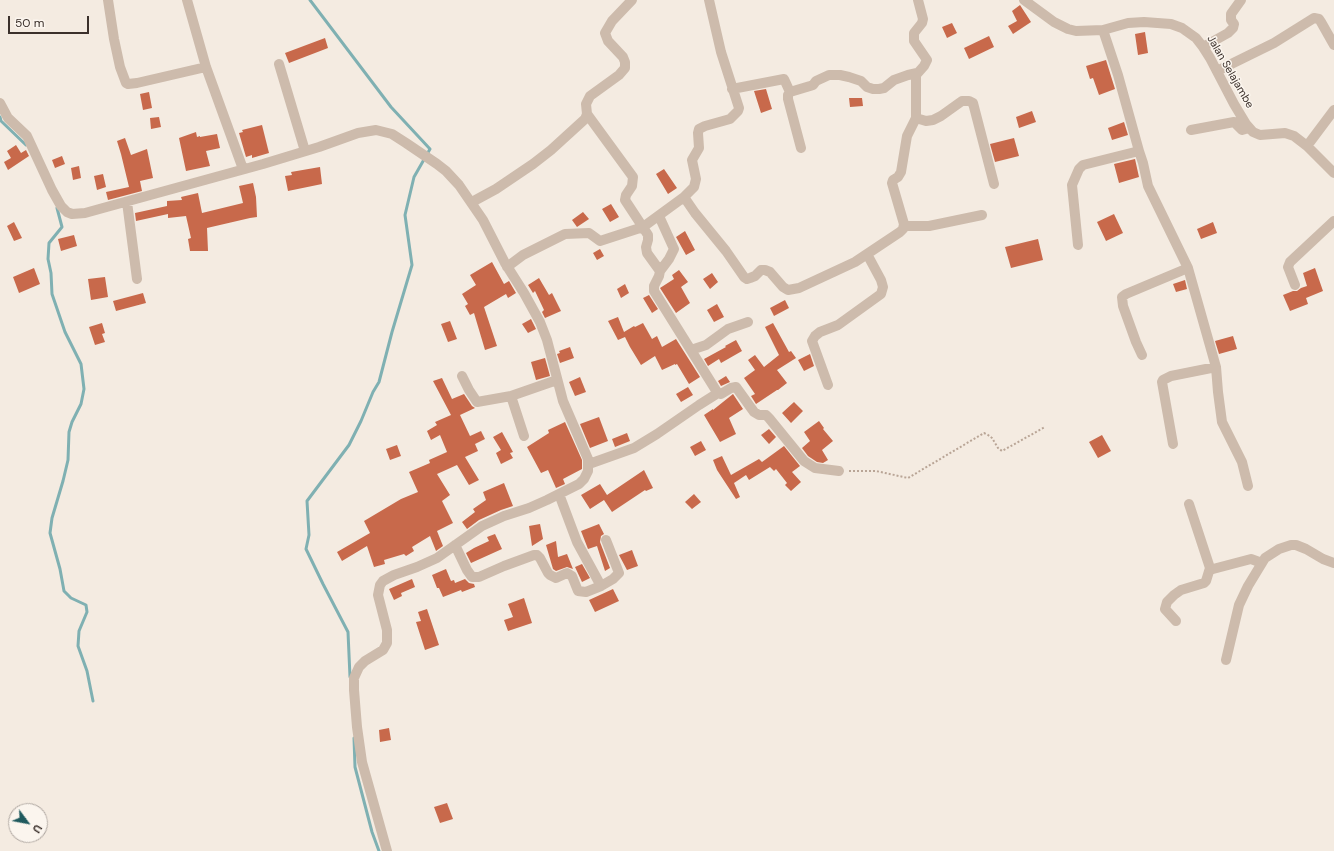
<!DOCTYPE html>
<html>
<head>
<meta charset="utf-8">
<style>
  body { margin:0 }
  #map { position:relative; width:1334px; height:851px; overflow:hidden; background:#f4ebe1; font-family:"DM Sans",sans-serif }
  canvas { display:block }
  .north { position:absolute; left:8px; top:803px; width:40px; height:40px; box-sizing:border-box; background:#fbf5ee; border:1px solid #aea6a0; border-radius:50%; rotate:122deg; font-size:11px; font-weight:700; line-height:16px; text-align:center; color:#3b302b }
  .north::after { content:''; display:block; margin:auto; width:14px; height:18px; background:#1f5a5e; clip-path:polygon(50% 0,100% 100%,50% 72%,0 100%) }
  .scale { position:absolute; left:8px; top:16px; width:81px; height:18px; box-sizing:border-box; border:2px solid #3b302b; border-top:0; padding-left:5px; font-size:12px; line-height:14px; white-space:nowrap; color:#3b302b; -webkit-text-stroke:3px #fbf5ee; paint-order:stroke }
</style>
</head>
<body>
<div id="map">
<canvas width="1334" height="851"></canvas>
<div class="north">U</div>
<div class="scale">50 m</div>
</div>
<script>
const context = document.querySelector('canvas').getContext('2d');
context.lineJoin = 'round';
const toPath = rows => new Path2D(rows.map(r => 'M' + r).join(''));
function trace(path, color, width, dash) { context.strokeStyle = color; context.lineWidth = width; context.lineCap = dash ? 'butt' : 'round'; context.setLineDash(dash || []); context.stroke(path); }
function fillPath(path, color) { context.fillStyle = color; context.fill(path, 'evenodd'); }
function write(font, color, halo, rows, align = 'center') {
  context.font = font + ' "DM Sans",sans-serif'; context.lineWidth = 3; context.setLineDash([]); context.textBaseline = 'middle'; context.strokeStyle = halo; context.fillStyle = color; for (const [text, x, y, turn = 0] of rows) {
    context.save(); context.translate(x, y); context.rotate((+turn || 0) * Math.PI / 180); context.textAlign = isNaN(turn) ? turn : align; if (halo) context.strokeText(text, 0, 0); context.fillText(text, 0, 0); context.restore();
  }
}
trace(toPath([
  [310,0,391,107,430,149,414,177,405,215,412,265,392,332,379,382,373,392,361,421,349,445,307,501,309,535,306,549,323,584,348,632,350,677],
  [0,117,1,121,26,145],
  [57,208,62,227,49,243,48,259,51,273,52,294,65,332,81,364,84,389,81,404,72,422,69,432,68,460,63,481,52,518,50,533,60,569,64,591,71,598,86,605,87,612,79,631,78,646,87,671,93,701],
  [354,738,355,767,372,832,379,851]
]), '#7fb0b2', 3);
fillPath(toPath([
  [1020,5,1031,22,1013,34,1008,26,1017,21,1012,11],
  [952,23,957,33,947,38,942,27],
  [1145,32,1148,53,1138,55,1135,34],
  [989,36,994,47,969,59,964,48],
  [325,38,328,48,289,63,285,53],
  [1106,60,1115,89,1099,95,1093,78,1090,79,1086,66],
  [766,89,772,109,761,113,754,91],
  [149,92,152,108,143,110,140,94],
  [849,98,862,98,863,106,850,107],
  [1032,111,1036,122,1019,128,1016,117],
  [159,117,161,127,151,129,150,118],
  [1124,122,1128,135,1112,140,1108,128],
  [262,125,269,153,252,158,252,155,246,157,239,133,243,132,242,130],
  [196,132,197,137,200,136,200,137,217,134,220,148,206,151,210,166,186,171,179,138],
  [125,138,131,155,147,149,153,178,140,181,142,191,108,200,106,192,129,187,121,154,117,141],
  [1014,138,1019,156,995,162,990,144],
  [16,145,21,153,26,150,29,156,8,170,4,162,11,158,7,151],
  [62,156,65,164,55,168,52,160],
  [1135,159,1139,177,1119,183,1114,164],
  [79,166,81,178,73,180,71,168],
  [320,167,322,184,288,191,285,176,292,175,291,172],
  [664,169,677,188,668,194,656,174],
  [103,174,106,187,97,190,94,176],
  [253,183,256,197,257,217,250,218,207,228,208,251,190,251,188,239,191,238,186,216,168,218,168,214,136,221,135,213,167,206,167,201,182,200,181,197,198,193,202,213,243,203,239,186],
  [611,204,619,217,610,222,602,209],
  [583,212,589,219,577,227,572,220],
  [1114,214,1123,233,1106,241,1097,222],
  [14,222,22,238,14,241,7,226],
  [1213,222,1217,233,1201,239,1197,229],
  [685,231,695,250,686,255,676,237],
  [74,235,77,246,61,251,58,239],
  [1038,239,1043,260,1011,268,1005,247],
  [600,249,604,256,597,260,593,253],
  [492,262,504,284,509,281,516,293,508,298,506,294,484,307,497,346,485,350,474,313,470,315,465,306,468,304,462,294,476,285,470,275],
  [34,268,40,284,19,293,13,277],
  [1315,268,1323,291,1306,298,1308,304,1290,311,1283,295,1293,291,1297,291,1301,288,1307,286,1303,273],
  [679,270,688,282,681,287,690,303,676,313,660,288,674,279,672,275],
  [712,273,718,282,710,289,703,279],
  [105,277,108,297,91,300,88,279],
  [539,278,549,295,552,293,561,311,545,318,542,312,544,310,535,291,533,293,528,285],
  [1185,280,1187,289,1176,292,1173,284],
  [625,284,629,293,621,298,617,289],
  [143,293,146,303,116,311,113,301],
  [649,295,658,309,652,313,643,298],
  [785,300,789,308,774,316,770,308],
  [717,304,724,317,714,322,707,310],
  [618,317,624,332,634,326,635,327,643,323,652,339,657,336,662,347,676,339,700,377,689,384,677,364,675,365,675,364,662,370,655,356,641,365,630,347,625,337,618,340,608,321],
  [531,319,536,329,528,333,522,324],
  [450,321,457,339,448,342,441,324],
  [102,323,105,333,102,334,105,342,95,345,89,327],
  [773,323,789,352,791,351,796,358,777,370,787,383,778,390,777,390,756,404,751,396,755,394,744,378,755,370,748,360,755,355,764,367,779,355,765,327],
  [1233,336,1237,349,1219,354,1215,341],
  [736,340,742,351,721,363,719,359,708,366,704,359,726,347,725,346],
  [570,347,574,358,560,363,557,354,560,353,559,351],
  [810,354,814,366,804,371,798,360],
  [545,358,550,376,536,380,531,362],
  [726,376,730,382,721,386,718,381],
  [580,377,586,392,575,396,569,382],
  [442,378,452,399,464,394,472,406,475,408,460,415,470,436,481,431,485,439,475,444,478,451,465,457,479,480,469,485,457,465,437,474,450,495,442,501,453,523,437,531,443,546,436,551,430,536,412,547,414,551,406,556,404,554,384,560,385,564,374,567,367,546,342,561,337,552,370,533,364,521,401,499,418,492,409,472,430,463,429,460,447,452,440,435,431,440,427,431,437,425,435,422,451,415,433,381],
  [688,387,693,395,681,402,676,394],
  [733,394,743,409,729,418,736,434,720,442,704,415,713,409,713,410],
  [794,402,803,411,791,423,782,413],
  [599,417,608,441,590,448,580,424],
  [819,421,824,428,823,429,833,441,822,450,828,460,823,463,817,462,808,456,802,448,810,441,804,432],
  [565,422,582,460,582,469,563,479,565,484,556,488,548,470,541,473,527,447,549,433,548,430],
  [769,429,776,437,769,444,761,435],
  [502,432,513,452,510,453,513,458,501,464,496,453,501,450,493,437],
  [627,433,630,441,615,447,612,439],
  [1102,435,1111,451,1098,458,1089,442],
  [701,441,706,450,695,456,690,447],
  [397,445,401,456,390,460,386,449],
  [784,446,800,466,792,472,801,482,791,491,785,485,787,483,776,469,774,471,770,467,749,480,746,475,734,483,740,497,736,499,717,470,713,460,722,456,731,475,759,459,762,462],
  [644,470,653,488,646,491,645,490,612,512,604,500,590,509,581,495,600,484,607,495],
  [504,483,513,506,501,510,479,520,467,529,462,522,475,512,473,509,486,500,483,492],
  [694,494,701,502,692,509,685,502],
  [540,524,543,539,532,546,529,526],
  [599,524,604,534,601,536,600,542,610,568,605,571,597,546,588,549,581,531],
  [495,534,502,549,471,563,466,553,474,548,489,541,487,537],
  [556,541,558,557,567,554,573,569,567,567,556,571,553,569,546,545],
  [632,550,638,566,627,570,619,555],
  [582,564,590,578,582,582,575,567],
  [446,569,451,581,454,580,455,583,465,579,469,583,474,584,475,587,462,592,461,590,443,597,439,588,437,588,432,575],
  [412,579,415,587,401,593,402,596,394,600,389,589],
  [613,589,619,601,595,612,589,600],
  [524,598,532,623,508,631,504,620,513,617,508,604],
  [427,609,439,645,425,650,416,622,421,621,418,612],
  [389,728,391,740,380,742,379,730],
  [447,803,453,819,440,823,434,807]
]), '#c8694b');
trace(toPath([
  [849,471,876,471,908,478,984,433,988,435,992,438,998,448,1002,451,1045,427]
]), '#b9a596', 2, [2, 2]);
trace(toPath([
  [108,0,114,39,120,67,126,83,128,84,137,83,206,67],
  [187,0,206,67,243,169],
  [1024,0,1054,22,1068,29,1076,31,1103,30,1128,23,1144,22,1171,24,1182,28,1196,38,1203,47,1210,58,1234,104,1246,124,1253,132,1260,135,1285,133,1294,136,1307,146,1334,173],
  [1103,30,1118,75,1139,151,1143,163,1148,186,1188,268,1216,367,1218,392,1222,422,1242,462,1248,486],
  [1203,47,1228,33,1233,28,1234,24,1231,20,1231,14,1241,0],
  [279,64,305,151],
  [1217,71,1274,43,1314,18,1319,19,1321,22,1334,45],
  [732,89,784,79,790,92],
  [0,103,8,118,27,136,52,190,61,206,67,212,72,214,85,213,103,208,263,164,319,147,358,133,376,130,392,134,406,143,437,164,446,171,459,185,483,220,505,263,524,293,540,322,547,340,563,401,588,459,588,471,584,479,579,484,547,500,529,508,504,516,482,526,437,558,417,567,394,575,383,581,380,585,378,595,387,630,387,643,383,650,365,661,359,667,354,678,354,690,357,727,362,762,387,851],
  [587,114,633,177,632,186,626,195,625,200,648,235,648,240,646,247,647,253,660,271,659,276,654,286,654,291,717,392,721,394,731,388,736,387,754,412,759,415,766,415,769,418,804,461,815,468,839,471],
  [916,118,926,121,933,120,941,116,962,101,969,101,973,103,994,184],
  [1191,130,1234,122,1242,130,1249,128],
  [1307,146,1334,110],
  [801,148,788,99,788,95,790,92,810,86,813,85,816,81,829,75,840,75,849,77,861,81,867,87,873,89,879,89,884,88,894,80,908,75,917,73],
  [684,197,695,213,726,251,744,277,747,279,750,278,755,276,761,270,765,270,770,272,783,287,788,290,799,288,855,262,900,232,903,229,904,224,892,183,893,180,898,177,901,172,907,136,916,118,916,75,924,66,927,60,914,41,914,33,922,23,923,19,918,0],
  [127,202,137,279],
  [472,202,496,189,533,164,551,150,585,119,587,114,586,104,590,96,619,75,625,68,625,62,623,57,608,41,605,33,612,21,632,0],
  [659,216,674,249,669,259,660,271],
  [904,226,929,226,982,215],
  [1078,245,1072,185,1079,169,1083,165,1139,151],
  [507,267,523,255,565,234,589,233,600,241,643,227,684,197,694,187,696,179,692,160,699,148,698,133,699,129,705,126,730,119,738,111,739,108,721,52,709,0],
  [1295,285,1288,267,1290,262,1334,221],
  [691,350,706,345,728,329,748,322],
  [1142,355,1136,342,1123,306,1122,297,1126,294,1188,268],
  [462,376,469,390,477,402,511,396],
  [828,385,812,341,815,336,820,332,838,325,881,294,883,287,881,280,867,254],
  [524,436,511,396,557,380],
  [1173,444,1162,382,1163,380,1171,376,1216,367],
  [589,464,634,448,657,434,699,405,718,393],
  [559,494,577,542,601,586],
  [1189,504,1210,568,1213,569,1251,559,1262,563],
  [455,545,467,570,472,577,479,577,504,566,534,555,537,555,540,558,548,573,550,575,556,578,567,573,572,576,578,591,586,592,601,586,613,579,619,573,606,540],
  [1176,621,1165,609,1167,602,1174,595,1181,590,1204,583,1206,581,1210,568],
  [1226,660,1239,605,1248,586,1265,558,1279,549,1291,545,1296,545,1306,549,1323,559,1334,563]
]), '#cdbbac', 10);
write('11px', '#3b302b', '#fbf5ee', [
  ["Jalan Selajambe",1230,72,60]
]);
</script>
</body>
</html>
